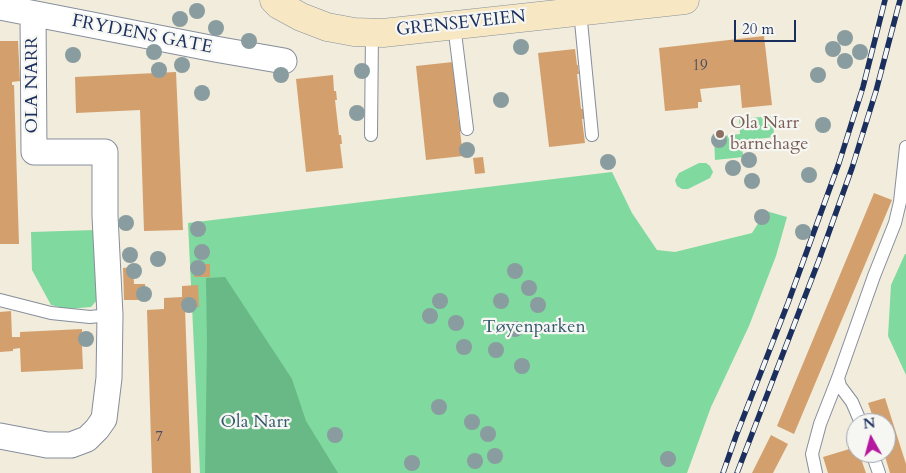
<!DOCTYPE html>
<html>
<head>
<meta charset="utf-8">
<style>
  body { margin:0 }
  #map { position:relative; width:906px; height:473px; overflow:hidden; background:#f1ecdb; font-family:Cardo,serif }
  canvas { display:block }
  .north { position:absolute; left:846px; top:413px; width:50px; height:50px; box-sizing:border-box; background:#f6f6f2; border:1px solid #9ea6b7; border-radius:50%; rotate:353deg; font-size:14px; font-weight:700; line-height:20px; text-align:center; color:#1b2f5e }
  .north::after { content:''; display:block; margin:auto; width:18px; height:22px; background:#b5179e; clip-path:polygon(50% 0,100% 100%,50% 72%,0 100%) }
  .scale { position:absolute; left:734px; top:20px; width:62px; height:22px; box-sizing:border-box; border:2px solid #1b2f5e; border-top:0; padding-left:6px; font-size:15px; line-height:18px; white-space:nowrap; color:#1b2f5e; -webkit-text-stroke:4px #f6f6f2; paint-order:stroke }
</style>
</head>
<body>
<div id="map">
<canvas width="906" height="473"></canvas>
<div class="north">N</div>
<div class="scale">20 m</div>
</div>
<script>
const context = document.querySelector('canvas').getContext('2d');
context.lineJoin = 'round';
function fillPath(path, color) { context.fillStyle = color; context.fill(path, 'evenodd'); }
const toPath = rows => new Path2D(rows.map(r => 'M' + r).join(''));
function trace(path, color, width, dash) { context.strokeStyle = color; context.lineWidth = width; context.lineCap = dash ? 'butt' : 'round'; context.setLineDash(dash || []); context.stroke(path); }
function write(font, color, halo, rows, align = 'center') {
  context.font = font + ' Cardo,serif'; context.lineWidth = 4.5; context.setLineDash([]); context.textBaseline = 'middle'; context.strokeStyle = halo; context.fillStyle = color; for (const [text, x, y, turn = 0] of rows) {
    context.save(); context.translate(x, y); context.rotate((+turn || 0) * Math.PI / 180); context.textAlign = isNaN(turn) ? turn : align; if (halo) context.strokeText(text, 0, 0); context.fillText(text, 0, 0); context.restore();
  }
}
fillPath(toPath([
  [773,116,774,137,742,141,743,157,715,160,714,137,740,134,739,119],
  [699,163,706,163,710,166,713,172,710,178,688,189,682,189,677,186,675,180,679,173],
  [612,172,632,213,657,250,675,252,752,233,766,211,787,217,776,256,749,326,711,407,687,473,200,473,188,223],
  [95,230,97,300,91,307,68,309,51,305,32,270,31,232],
  [905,254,906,254,906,375,888,336,891,285]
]), '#80d99e');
fillPath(toPath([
  [225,277,292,379,306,421,338,473,205,473,207,343,206,278]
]), '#68b985');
fillPath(toPath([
  [764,36,772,105,742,108,740,85,700,89,702,102,698,102,698,108,665,111,659,48],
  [0,41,18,41,20,81,12,82,12,85,14,85,19,244,0,244],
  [575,49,577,65,578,65,579,74,577,74,581,109,583,109,584,119,582,119,585,143,549,147,538,53],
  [453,62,459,122,461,122,462,131,460,131,463,156,426,160,416,66],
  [176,72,183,230,144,231,140,110,76,113,75,77],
  [333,75,334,91,336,91,337,100,335,100,339,135,341,135,342,144,340,144,343,168,306,172,296,79],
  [483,157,485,173,475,174,473,158],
  [874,193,892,200,794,434,777,426],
  [194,264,210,264,210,277,194,277],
  [133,267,134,284,145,284,146,300,124,300,123,268],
  [198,285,199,307,179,308,185,308,191,473,152,473,147,310,164,309,164,298,182,297,182,286],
  [11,311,12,337,20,337,20,332,82,329,82,334,85,335,87,345,82,345,83,369,21,372,20,348,13,349,13,351,0,352,0,312],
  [885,398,906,464,906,473,890,473,884,453,886,453,886,423,875,423,868,403],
  [771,435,788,444,773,473,752,473],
  [856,447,856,453,859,453,866,473,828,473,823,457]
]), '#d3a06d');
const service = toPath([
  [580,11,592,135],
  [454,25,467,129],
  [371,135,372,33],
  [0,300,51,313,90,317,110,315],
  [838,378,840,386,852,402,861,423],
  [872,453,879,473],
  [816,473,812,454,820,424,838,378,874,276,895,223,900,202,906,147]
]);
const minor = toPath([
  [0,7,215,49,284,61],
  [0,436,47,445,71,445,87,439,97,429,104,419,109,378,110,315,105,216,105,152,34,152,33,14]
]);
const secondary = toPath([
  [274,0,279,5,301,17,327,27,354,32,383,33,685,0]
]);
trace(service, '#868e9c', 14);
trace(minor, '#868e9c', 27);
trace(secondary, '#868e9c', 29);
trace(service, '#fff', 12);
trace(minor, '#fff', 25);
trace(secondary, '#f7e8c3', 28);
const rail = toPath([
  [723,473,736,436,788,303,839,163,863,87,885,0],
  [737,473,819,260,852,168,876,91,900,0]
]);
trace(rail, '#1b2f5e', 5.5);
trace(rail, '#f6f6f2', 4, [11]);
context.fillStyle = '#899c9f';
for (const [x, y] of [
  [197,11],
  [180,19],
  [216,28],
  [845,38],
  [249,41],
  [521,47],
  [833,49],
  [154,52],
  [860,52],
  [73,55],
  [845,61],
  [182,65],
  [159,70],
  [362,71],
  [281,75],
  [818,75],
  [202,93],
  [501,100],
  [357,113],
  [823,125],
  [719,140],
  [467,150],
  [749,160],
  [608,162],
  [733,168],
  [809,175],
  [752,181],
  [762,217],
  [126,223],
  [198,229],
  [803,232],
  [202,252],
  [130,255],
  [158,259],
  [198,268],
  [134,271],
  [515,271],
  [529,288],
  [144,294],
  [440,301],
  [501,301],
  [189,305],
  [538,305],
  [430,316],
  [456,323],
  [515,329],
  [86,339],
  [464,347],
  [496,350],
  [522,366],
  [439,407],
  [472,422],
  [488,434],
  [335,435],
  [495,456],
  [668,459],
  [475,461],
  [412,463]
]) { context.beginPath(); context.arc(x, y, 8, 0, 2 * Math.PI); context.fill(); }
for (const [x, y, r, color] of [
  [720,134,5,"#8d6e63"]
]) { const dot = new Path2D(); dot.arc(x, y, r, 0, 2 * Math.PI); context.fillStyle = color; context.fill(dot); trace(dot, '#f6f6f2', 2); }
write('15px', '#494b62', null, [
  ["19",700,67],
  ["7",159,438]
]);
write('18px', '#1b2f5e', '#f6f6f2', [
  ["GRENSEVEIEN",461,24,-6],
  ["FRYDENS GATE",142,35,11],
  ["OLA NARR",33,85,-90]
]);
write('18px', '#785e54', '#f6f6f2', [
  ["Ola Narr",730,124],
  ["barnehage",730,145]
], 'left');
write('18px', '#345a6e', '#f6f6f2', [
  ["Tøyenparken",534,328],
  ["Ola Narr",255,423]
]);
</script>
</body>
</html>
